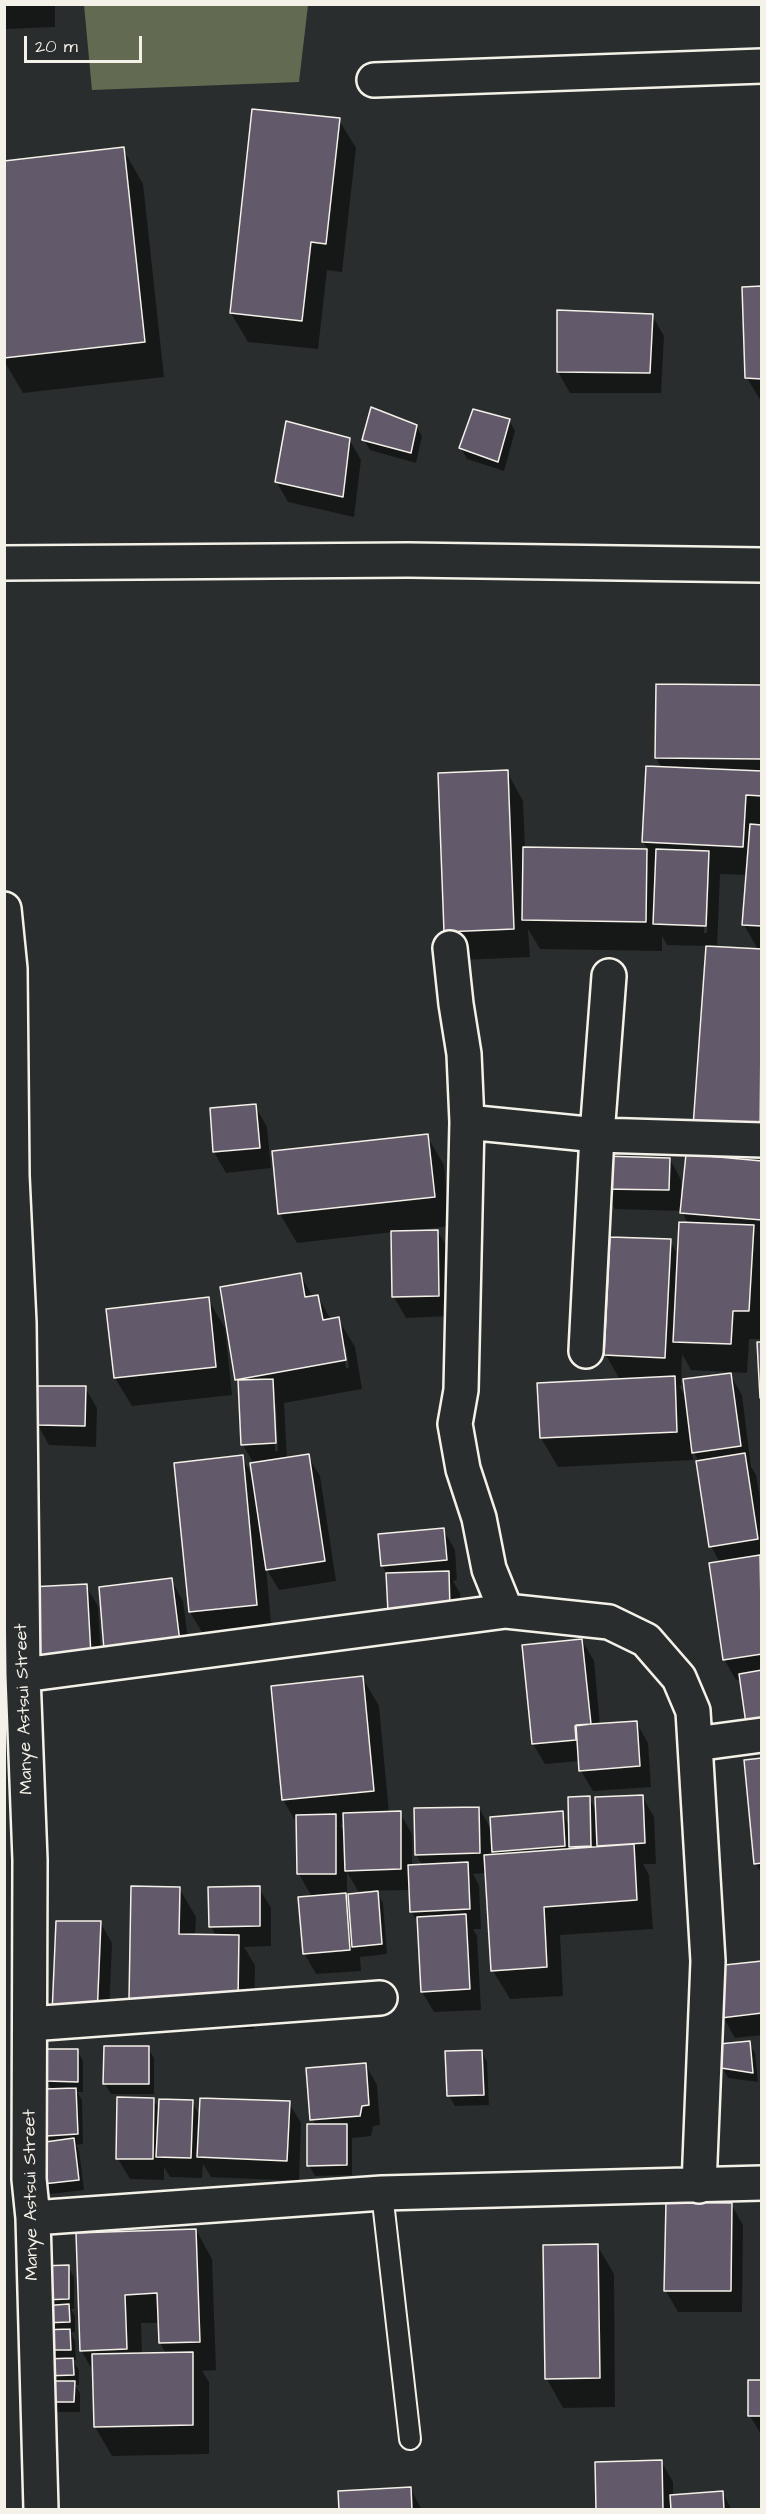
<!DOCTYPE html>
<html>
<head>
<meta charset="utf-8">
<style>
  body { margin:0 }
  #map { position:relative; width:766px; height:2514px; overflow:hidden; background:#2a2d2e; font-family:"Architects Daughter",sans-serif }
  canvas { display:block }
  .frame { position:absolute; inset:0; border:6px solid #f4f1e8; pointer-events:none }
  .scale { position:absolute; left:24px; top:36px; width:118px; height:27px; box-sizing:border-box; border:3px solid #f4f1e8; border-top:0; padding-left:8px; font-size:18px; line-height:21px; white-space:nowrap; color:#f4f1e8; -webkit-text-stroke:4px #2a2d2e; paint-order:stroke }
</style>
</head>
<body>
<div id="map">
<canvas width="766" height="2514"></canvas>
<div class="frame"></div>
<div class="scale">20 m</div>
</div>
<script>
const context = document.querySelector('canvas').getContext('2d');
context.lineJoin = 'round';
function fillPath(path, color) { context.fillStyle = color; context.fill(path, 'evenodd'); }
const toPath = rows => new Path2D(rows.map(r => 'M' + r).join(''));
function trace(path, color, width, dash) { context.strokeStyle = color; context.lineWidth = width; context.lineCap = dash ? 'butt' : 'round'; context.setLineDash(dash || []); context.stroke(path); }
function write(font, color, halo, rows, align = 'center') {
  context.font = font + ' "Architects Daughter",sans-serif'; context.lineWidth = 6; context.setLineDash([]); context.textBaseline = 'middle'; context.strokeStyle = halo; context.fillStyle = color; for (const [text, x, y, turn = 0] of rows) {
    context.save(); context.translate(x, y); context.rotate((+turn || 0) * Math.PI / 180); context.textAlign = isNaN(turn) ? turn : align; if (halo) context.strokeText(text, 0, 0); context.fillText(text, 0, 0); context.restore();
  }
}
fillPath(toPath([
  [84,5,308,5,299,82,92,90]
]), '#626b52');
fillPath(toPath([
  [4,4,55,4,55,27,5,29],
  [339,120,356,148,342,272,327,270,318,349,248,342,231,313],
  [123,149,143,184,164,377,23,393,4,361,4,162],
  [762,288,762,403,747,378],
  [652,315,664,336,661,393,570,393,558,372],
  [509,420,515,431,504,471,467,459,461,448],
  [416,426,422,436,416,463,370,450,364,440],
  [349,439,361,460,354,517,288,502,276,481],
  [762,686,762,1159,738,1158,738,1160,762,1163,762,1339,749,1339,747,1373,691,1370,682,1354,681,1386,679,1386,687,1400,730,1374,742,1395,751,1467,756,1475,762,1510,762,1743,741,1679,736,1680,724,1659,720,1563,711,1546,699,1462,692,1450,693,1460,558,1467,541,1438,539,1384,620,1380,606,1355,611,1238,670,1241,679,1257,688,1224,682,1211,615,1209,603,1189,670,1159,681,1180,681,1199,683,1199,712,1158,694,1127,708,946,667,945,662,936,662,951,540,949,528,929,530,957,462,960,446,932,507,772,523,801,525,849,649,851,643,842,662,768,656,758],
  [706,873,709,873,707,933,704,933],
  [720,874,748,875,744,925,759,951,717,948],
  [255,1106,267,1127,271,1168,226,1173,214,1152,211,1110],
  [427,1136,444,1165,450,1226,417,1230,418,1232,438,1232,450,1252,450,1316,406,1318,394,1297,393,1232,297,1243,280,1214,274,1152],
  [300,1274,313,1297,318,1297,331,1320,338,1319,355,1347,362,1389,284,1403,287,1459,308,1456,320,1476,336,1581,279,1590,266,1568,272,1634,207,1641,190,1612,176,1464,242,1457,253,1477,254,1464,243,1445,239,1384,236,1379],
  [343,1347,346,1347,349,1368,346,1368],
  [273,1404,276,1404,278,1451,275,1451],
  [208,1299,225,1328,232,1395,132,1406,115,1378],
  [85,1388,97,1408,96,1447,49,1445,37,1424],
  [443,1529,455,1550,457,1580,453,1581,460,1593,461,1630,388,1576,382,1566],
  [171,1580,183,1601,191,1663,117,1670],
  [86,1586,98,1606,102,1675,32,1589],
  [582,1640,594,1661,600,1725,636,1722,648,1743,651,1787,593,1791,581,1771,580,1761,545,1764,533,1744],
  [362,1677,379,1706,389,1813,400,1813,412,1834,412,1867,423,1866,416,1855,479,1808,492,1831,562,1813,570,1827,589,1798,597,1812,642,1796,654,1817,656,1864,643,1864,649,1875,653,1929,560,1935,563,1996,510,1999,493,1971,487,1873,473,1874,479,1885,481,1929,473,1929,477,1936,481,2010,434,2012,422,1992,419,1924,411,1911,410,1890,358,1891,347,1872,347,1894,344,1894,350,1904,377,1892,383,1903,387,1954,360,1957,361,1971,316,1974,304,1953,312,1897,299,1874,298,1825,283,1800,272,1687],
  [345,1824,345,1833,340,1825],
  [491,1847,495,1855,491,1856],
  [762,1760,762,1874,756,1864],
  [179,1888,196,1917,195,1936,216,1936,211,1926,259,1888,271,1908,271,1946,244,1947,255,1965,254,2029,148,2027,131,1998],
  [100,1922,112,1943,108,2037,65,2035],
  [762,1962,762,2035,735,2038,723,2017],
  [749,2043,755,2053,758,2082,728,2078,722,2067],
  [105,2048,148,2048,154,2058,154,2094,111,2094,105,2084],
  [77,2050,83,2061,83,2092,77,2092,82,2100,83,2144,76,2145,79,2150,84,2190,50,2194,44,2184,52,2143,47,2135,53,2091,47,2081],
  [481,2051,487,2062,489,2105,455,2106,449,2096],
  [365,2064,377,2085,380,2125,373,2126,371,2136,352,2138,352,2175,315,2176,309,2165,316,2125,312,2119],
  [153,2099,160,2111,192,2102,200,2116,289,2103,301,2123,299,2181,211,2177,203,2164,202,2178,170,2177,164,2167,164,2180,130,2179,118,2159],
  [731,2204,743,2225,742,2312,678,2312,666,2291],
  [196,2230,212,2259,216,2370,202,2371,209,2382,209,2454,112,2456,95,2427,94,2373,81,2350,77,2234],
  [141,2323,159,2323,160,2343,166,2354,142,2355],
  [597,2245,614,2274,615,2407,563,2408,547,2379],
  [68,2267,74,2277,74,2309,71,2309,75,2316,75,2332,70,2332,75,2341,76,2360,72,2360,79,2370,79,2385,75,2385,80,2393,80,2412,49,2412,43,2307],
  [762,2381,762,2436,750,2416],
  [661,2461,673,2482,673,2497,722,2492,732,2510,598,2510],
  [410,2488,422,2510,341,2510]
]), '#0007');
const building = toPath([
  [252,109,340,118,326,244,311,242,302,321,230,313,252,109],
  [124,147,145,342,4,358,4,161,124,147],
  [762,286,762,379,745,378,742,287,762,286],
  [557,310,653,314,650,373,557,372,557,310],
  [371,407,417,425,411,453,362,440,371,407],
  [473,409,510,419,498,462,459,448,473,409],
  [286,421,350,438,343,497,275,482,286,421],
  [656,684,762,685,762,759,655,758,656,684],
  [646,766,762,771,762,796,746,795,743,847,642,842,646,766],
  [508,770,514,929,444,932,438,773,508,770],
  [750,824,762,825,762,926,742,925,750,824],
  [523,847,647,849,646,922,522,920,523,847],
  [656,849,709,851,706,926,653,924,656,849],
  [706,946,762,949,760,1132,693,1127,706,946],
  [256,1104,260,1148,213,1152,210,1108,256,1104],
  [428,1134,435,1197,278,1214,272,1151,428,1134],
  [686,1154,762,1161,762,1220,680,1213,686,1154],
  [603,1156,670,1158,669,1190,602,1189,603,1156],
  [679,1222,754,1225,749,1311,733,1311,731,1344,673,1342,679,1222],
  [438,1230,439,1296,392,1297,391,1231,438,1230],
  [610,1237,671,1239,665,1358,604,1355,610,1237],
  [301,1273,305,1297,318,1295,323,1320,339,1317,346,1360,235,1380,220,1287,301,1273],
  [209,1297,216,1367,114,1378,106,1309,209,1297],
  [757,1342,762,1342,762,1398,760,1398,757,1342],
  [731,1373,741,1446,692,1453,683,1379,731,1373],
  [675,1376,677,1432,540,1438,537,1383,675,1376],
  [273,1379,276,1443,241,1445,238,1380,273,1379],
  [37,1386,86,1386,85,1426,36,1425,37,1386],
  [745,1453,758,1539,709,1547,696,1461,745,1453],
  [309,1454,325,1561,266,1570,250,1463,309,1454],
  [243,1455,257,1605,189,1612,174,1463,243,1455],
  [444,1528,447,1560,381,1566,378,1534,444,1528],
  [760,1555,762,1654,723,1660,709,1563,760,1555],
  [449,1571,450,1610,388,1612,386,1573,449,1571],
  [172,1578,180,1642,104,1650,99,1587,172,1578],
  [87,1584,91,1655,34,1658,30,1587,87,1584],
  [582,1639,591,1724,575,1726,576,1740,532,1744,522,1645,582,1639],
  [762,1670,762,1721,746,1724,739,1674,762,1670],
  [363,1676,374,1791,282,1800,271,1686,363,1676],
  [637,1721,640,1766,579,1771,576,1725,637,1721],
  [762,1758,762,1863,754,1864,744,1760,762,1758],
  [643,1795,645,1843,597,1846,595,1797,643,1795],
  [590,1796,591,1846,569,1847,568,1797,590,1796],
  [479,1807,480,1853,415,1855,414,1808,479,1807],
  [401,1811,401,1869,345,1871,343,1813,401,1811],
  [563,1811,565,1846,492,1852,490,1817,563,1811],
  [336,1814,336,1874,297,1874,296,1815,336,1814],
  [634,1844,637,1900,544,1907,547,1967,491,1971,484,1855,634,1844],
  [468,1862,470,1909,410,1912,408,1865,468,1862],
  [131,1886,180,1887,179,1934,239,1935,238,2000,129,1999,131,1886],
  [260,1886,260,1926,209,1927,208,1887,260,1886],
  [378,1891,382,1944,352,1947,348,1894,378,1891],
  [346,1893,350,1950,303,1954,298,1897,346,1893],
  [466,1914,470,1989,421,1992,417,1917,466,1914],
  [56,1921,101,1921,97,2017,52,2014,56,1921],
  [762,1961,762,2013,721,2018,715,1966,762,1961],
  [750,2041,753,2073,721,2068,719,2044,750,2041],
  [104,2046,149,2046,149,2084,103,2084,104,2046],
  [46,2049,78,2049,78,2082,46,2081,46,2049],
  [482,2050,484,2095,447,2096,445,2051,482,2050],
  [366,2063,369,2105,362,2106,360,2116,310,2120,306,2068,366,2063],
  [76,2088,78,2134,46,2136,44,2089,76,2088],
  [117,2097,154,2098,153,2159,116,2159,117,2097],
  [200,2098,290,2101,287,2161,197,2157,200,2098],
  [159,2099,193,2100,191,2158,156,2157,159,2099],
  [307,2124,347,2124,347,2165,307,2166,307,2124],
  [74,2138,79,2180,43,2184,38,2143,74,2138],
  [666,2202,732,2203,731,2291,664,2291,666,2202],
  [196,2229,200,2342,159,2343,157,2293,125,2295,127,2349,80,2351,76,2233,196,2229],
  [598,2244,600,2378,545,2379,543,2245,598,2244],
  [69,2265,69,2299,41,2300,40,2266,69,2265],
  [69,2304,70,2322,42,2323,42,2306,69,2304],
  [70,2329,71,2350,40,2350,40,2330,70,2329],
  [193,2352,193,2425,94,2427,92,2354,193,2352],
  [73,2358,74,2375,44,2376,44,2359,73,2358],
  [748,2380,762,2380,762,2416,748,2416,748,2380],
  [42,2381,75,2381,74,2402,42,2402,42,2381],
  [662,2460,663,2510,596,2510,595,2462,662,2460],
  [411,2487,412,2510,339,2510,338,2491,411,2487],
  [723,2491,724,2510,671,2510,670,2495,723,2491]
]);
fillPath(building, '#62596a');
trace(building, '#f4f1e8', 1.5);
const service = toPath([
  [382,2193,410,2439]
]);
const minor = toPath([
  [374,80,762,66],
  [4,563,408,560,762,565],
  [4,909,10,969,12,1176,19,1323,23,1675,30,1860,29,2179,33,2218,41,2510],
  [450,948,456,1004,464,1054,467,1122,461,1390,455,1424,463,1469,479,1518,489,1569,506,1611,609,1622,646,1640,679,1678,693,1711,708,1961,699,2186],
  [467,1122,597,1135,762,1140],
  [586,1351,597,1135,609,976],
  [23,1675,506,1611],
  [695,1744,762,1735],
  [30,2024,380,1998],
  [33,2218,382,2193,762,2183]
]);
trace(service, '#f4f1e8', 24);
trace(minor, '#f4f1e8', 38);
trace(service, '#2a2d2e', 20);
trace(minor, '#2a2d2e', 33);
write('18px', '#f4f1e8', '#2a2d2e', [
  ["Manye Astsui Street",25,1709,-92],
  ["Manye Astsui Street",32,2195,-91]
]);
</script>
</body>
</html>
